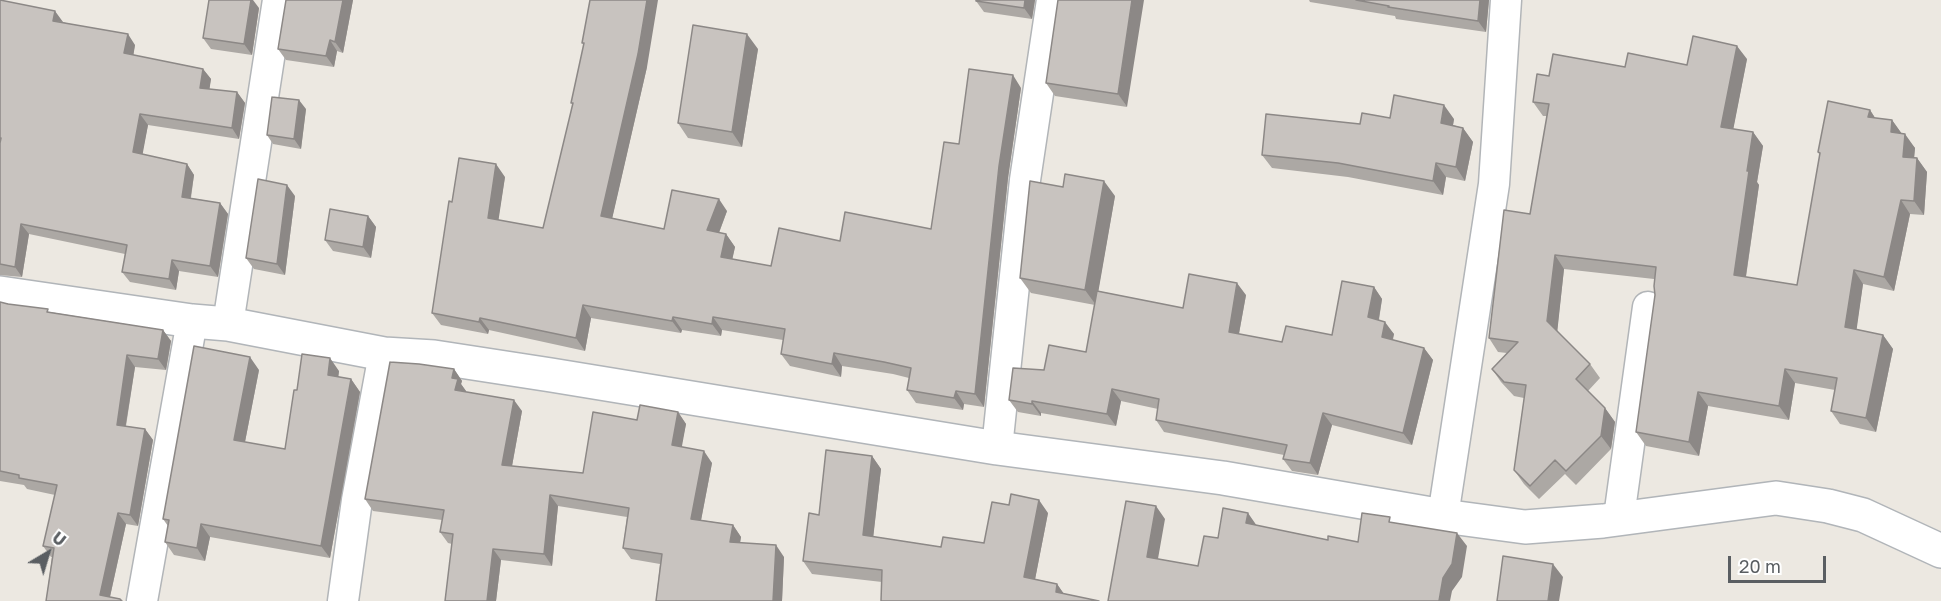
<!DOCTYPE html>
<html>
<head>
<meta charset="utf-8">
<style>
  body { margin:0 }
  #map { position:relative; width:1941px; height:601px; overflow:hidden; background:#ece8e1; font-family:"Golos Text",sans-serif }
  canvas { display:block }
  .north { position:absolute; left:18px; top:523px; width:60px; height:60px; -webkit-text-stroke:4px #fff; paint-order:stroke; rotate:38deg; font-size:16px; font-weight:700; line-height:24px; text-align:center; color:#5a5e62 }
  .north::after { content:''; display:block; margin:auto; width:21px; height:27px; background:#5a5e62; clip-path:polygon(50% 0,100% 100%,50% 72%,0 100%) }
  .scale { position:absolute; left:1728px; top:556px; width:98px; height:27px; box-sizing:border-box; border:3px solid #5a5e62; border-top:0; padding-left:8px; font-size:18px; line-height:21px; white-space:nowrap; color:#5a5e62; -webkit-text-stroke:4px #fff; paint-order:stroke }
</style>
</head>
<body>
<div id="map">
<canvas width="1941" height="601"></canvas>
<div class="north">U</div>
<div class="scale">20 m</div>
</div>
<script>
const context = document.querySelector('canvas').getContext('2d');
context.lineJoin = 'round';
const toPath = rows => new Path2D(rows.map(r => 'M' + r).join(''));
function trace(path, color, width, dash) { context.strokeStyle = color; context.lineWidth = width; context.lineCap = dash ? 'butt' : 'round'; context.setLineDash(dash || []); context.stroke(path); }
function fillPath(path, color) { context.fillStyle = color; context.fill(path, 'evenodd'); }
const street = toPath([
  [228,324,278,0],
  [997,448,1025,180,1052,0],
  [1443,516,1494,184,1506,0],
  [1619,517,1648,307],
  [142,601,192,321],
  [343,601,357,500,384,354]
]);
const secondary = toPath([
  [0,293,192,321,228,324,384,354,434,357,551,375,997,448,1223,478,1443,516,1525,527,1603,521,1776,498,1828,506,1863,515,1941,551]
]);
trace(street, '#b2b5b8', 33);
trace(secondary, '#b1b5b9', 36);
trace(street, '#fff', 30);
trace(secondary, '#fff', 33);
fillPath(toPath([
  [0,0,63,22,135,45,133,55,203,69,211,79,209,89,237,92,245,103,239,139,148,125,142,154,187,164,194,175,191,198,220,203,228,214,218,277,179,271,176,290,130,282,122,272,125,254,29,234,22,277,0,275],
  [286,0,353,0,343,53,337,51,334,67,286,60,278,49],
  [1035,0,1032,19,984,12,976,1],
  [1058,0,1127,107,1055,96,1046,83],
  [1309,0,1489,0,1486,32,1396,19,1395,16,1310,2],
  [259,8,252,55,211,49,203,38],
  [582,43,647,67,612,218,664,229,727,211,719,233,726,234,735,247,732,259,771,266,840,241,931,229,959,144,1021,88,1008,178,984,407,964,404,963,410,916,403,907,390,909,378,893,374,842,366,841,377,790,366,781,354,783,340,722,330,721,336,682,330,681,333,591,318,585,351,489,330,488,334,441,325,432,313,452,202,505,177,498,220,543,228,573,104,571,103,584,45],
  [758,49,742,147,688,138,678,123],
  [1747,59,1733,129,1753,132,1763,146,1757,182,1759,185,1746,277,1797,285,1820,155,1818,152,1870,110,1875,118,1892,120,1902,134,1915,148,1914,157,1917,158,1927,172,1924,215,1910,214,1894,291,1863,284,1856,330,1883,335,1893,349,1876,432,1840,424,1831,411,1835,390,1795,383,1789,420,1708,406,1699,456,1646,446,1636,432,1655,295,1654,279,1564,269,1557,331,1590,364,1600,378,1588,391,1605,408,1615,422,1611,449,1576,485,1565,474,1539,499,1524,484,1514,470,1524,398,1514,396,1501,382,1492,369,1507,353,1498,352,1489,338,1530,214,1547,116,1543,116,1533,102,1549,76,1625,67,1687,65],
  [306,109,301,149,273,144,267,135],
  [1390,118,1454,119,1453,125,1463,128,1473,142,1465,181,1446,177,1443,195,1348,177,1272,168,1262,155,1360,124],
  [295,196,285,275,254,269,246,258],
  [1115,196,1098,291,1183,308,1246,295,1239,334,1282,342,1332,335,1374,287,1382,299,1379,320,1394,334,1393,340,1424,348,1433,360,1412,445,1332,425,1318,475,1292,471,1283,459,1284,455,1164,432,1156,420,1158,409,1121,401,1116,426,1041,413,1041,416,1018,412,1009,400,1044,370,1086,352,1095,305,1031,293,1020,278],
  [368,216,376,227,371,258,333,251,325,240],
  [0,302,50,312,163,330,171,341,166,370,135,367,126,426,145,429,153,440,138,526,126,524,110,597,46,601,52,557,51,557,43,546,55,495,27,489,24,485,0,481],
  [454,369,462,381,461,384,466,391,465,392,522,411,512,466,583,473,637,420,678,412,686,424,681,447,712,463,701,520,733,525,741,537,740,543,784,557,782,601,656,601,660,564,631,559,623,548,627,517,558,506,552,566,501,560,496,601,445,601,452,544,448,543,440,532,442,520,373,511,365,499],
  [259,370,245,442,285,449,297,390,339,371,338,377,351,379,360,392,330,558,210,537,205,561,174,555,165,542,168,526,163,519],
  [872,456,881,469,873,537,941,547,984,543,1048,513,1035,579,1057,584,1064,594,882,582,812,574,803,561,819,515]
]), '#aca8a4');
fillPath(toPath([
  [251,0,253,0,259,8,252,55,244,44],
  [343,0,353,0,343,53,335,42],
  [647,0,658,0,647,67,610,228,601,216],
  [1025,0,1035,0,1032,19,1024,8],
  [1132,0,1144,0,1127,107,1118,94],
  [1480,0,1489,0,1486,32,1478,21],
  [55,11,63,22,53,21],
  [128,34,135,45,132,64,124,53],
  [747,34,758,49,742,147,732,132],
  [330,40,337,51,334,67,326,56],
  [1737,46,1747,59,1731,141,1721,127],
  [203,69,211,79,208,99,200,88],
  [1013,75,1021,88,1008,178,984,407,975,394,999,166],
  [237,92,245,103,239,139,232,128],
  [299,100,306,109,301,149,294,139],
  [1444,105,1454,119,1451,137,1441,123],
  [1870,110,1879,124,1868,117],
  [140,114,148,125,141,163,133,152],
  [1892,120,1902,134,1891,132],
  [1463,128,1473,142,1465,181,1456,167],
  [1753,132,1763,146,1757,182,1759,185,1744,289,1734,275,1747,171],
  [1905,134,1915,148,1913,171,1903,157],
  [1917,158,1927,172,1924,215,1914,201],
  [1436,163,1446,177,1443,195,1433,181],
  [187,164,194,175,189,208,182,197],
  [496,164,505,177,497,230,488,218],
  [1104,181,1115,196,1096,305,1085,290],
  [287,185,295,196,285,275,277,264],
  [719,199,727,211,715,243,707,230],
  [1901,200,1910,214,1894,291,1884,277],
  [220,203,228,214,218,277,210,266],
  [368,216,376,227,371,258,363,247],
  [21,224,29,234,22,277,15,267],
  [726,234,735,247,730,270,721,257],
  [1555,255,1564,269,1557,334,1547,321],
  [172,260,179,271,176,290,169,279],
  [1854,270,1863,284,1855,341,1845,327],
  [1237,283,1246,295,1237,344,1229,332],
  [1374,287,1382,299,1377,330,1368,317],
  [583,305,591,318,585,351,576,338],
  [673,317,682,330,681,333,672,321],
  [713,317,722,330,721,336,712,324],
  [480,318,489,330,488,334,479,322],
  [1385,322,1394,334,1390,349,1382,337],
  [163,330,171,341,166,370,158,359],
  [1883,335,1893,349,1876,432,1866,418],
  [1424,348,1433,360,1412,445,1403,433],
  [834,353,842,366,841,377,832,364],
  [127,355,135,367,124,436,117,425],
  [250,357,259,370,243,452,234,440],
  [330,358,339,371,337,388,328,375],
  [454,369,462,381,461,384,466,391,463,402,455,390,452,378],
  [1785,369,1795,383,1789,420,1779,406],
  [351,379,360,392,330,558,321,546],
  [1112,389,1121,401,1116,426,1107,414],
  [956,391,964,404,963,410,954,398],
  [1698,392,1708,406,1699,456,1689,442],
  [514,400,522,411,510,477,502,465],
  [1032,401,1041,413,1041,416,1032,404],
  [1605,408,1615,422,1611,449,1601,436],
  [678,412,686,424,680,457,672,445],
  [1323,413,1332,425,1318,475,1310,463],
  [145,429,153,440,138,526,130,515],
  [704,451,712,463,699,531,691,519],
  [872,456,881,469,872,548,863,535],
  [550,495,558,506,552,566,544,554],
  [1039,500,1048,513,1033,590,1024,577],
  [1156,506,1165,519,1156,570,1147,557],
  [118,513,126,524,109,601,100,595],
  [1248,513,1257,526,1246,523],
  [201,524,210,537,205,561,197,548],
  [733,525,741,537,738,554,730,542],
  [1457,533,1467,546,1462,577,1452,591,1450,601,1439,601,1443,578],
  [776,545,784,557,782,601,773,601],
  [493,549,501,560,496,601,487,601],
  [1553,564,1563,577,1559,601,1548,601],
  [1057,584,1066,597,1056,592]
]), '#8c8886');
const building = toPath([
  [0,0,55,11,53,21,128,34,124,53,203,69,200,88,237,92,232,128,140,114,133,152,187,164,182,197,220,203,210,266,172,260,169,279,122,272,127,245,21,224,15,267,0,264,0,143,1,138,0,138,0,0],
  [209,0,251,0,244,44,203,38,209,0],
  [286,0,343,0,335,42,330,40,326,56,278,49,286,0],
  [590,0,647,0,638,54,601,216,664,229,672,190,719,199,707,230,726,234,721,257,771,266,779,228,840,241,845,212,931,229,944,142,959,144,969,69,1013,75,999,166,975,394,956,391,954,398,907,390,911,368,884,362,834,353,832,364,781,354,785,329,713,317,712,324,673,317,672,321,583,305,576,338,480,318,479,322,432,313,449,201,452,202,459,158,496,164,488,218,543,228,573,103,571,103,584,43,582,43,590,0],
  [976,0,1025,0,1024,8,976,1,976,0],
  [1058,0,1132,0,1118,94,1046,83,1058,0],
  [1356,0,1480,0,1478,21,1388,7,1389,6,1356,0],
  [693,25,747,34,732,132,678,123,693,25],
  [1693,36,1737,46,1721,127,1753,132,1747,171,1749,171,1734,275,1797,285,1820,153,1818,152,1828,101,1870,110,1868,117,1892,120,1891,132,1905,134,1903,157,1917,158,1914,201,1901,200,1884,277,1854,270,1845,327,1883,335,1866,418,1831,411,1837,378,1785,369,1779,406,1698,392,1689,442,1636,432,1655,295,1654,286,1656,267,1555,255,1547,321,1590,364,1576,379,1605,408,1601,436,1566,471,1555,460,1530,486,1514,470,1526,385,1504,382,1492,369,1518,342,1489,338,1504,210,1530,214,1549,104,1533,102,1537,74,1549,76,1553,54,1625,67,1628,53,1687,65,1693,36],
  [1394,95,1444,105,1441,123,1463,128,1456,167,1436,163,1433,181,1338,163,1262,155,1266,114,1360,124,1362,113,1390,118,1394,95],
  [272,97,299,100,294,139,267,135,272,97],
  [1065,174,1104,181,1085,290,1020,278,1030,181,1063,187,1065,174],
  [258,179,287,185,277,264,246,258,258,179],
  [330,209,368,216,363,247,325,240,330,209],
  [1189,274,1237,283,1229,332,1282,342,1286,326,1332,335,1342,281,1374,287,1368,317,1385,322,1382,337,1424,348,1403,433,1323,413,1310,463,1283,459,1287,445,1156,420,1159,399,1112,389,1107,414,1032,401,1032,404,1009,400,1013,368,1044,370,1049,345,1086,352,1097,291,1183,308,1189,274],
  [0,302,8,304,48,309,47,312,163,330,158,359,127,355,117,425,145,429,130,515,118,513,100,595,120,599,122,601,46,601,54,548,43,546,57,485,19,478,19,475,0,471,0,302],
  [194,346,250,357,234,440,285,449,294,390,297,390,302,354,330,358,328,375,351,379,321,546,201,524,197,548,165,542,169,520,163,519,194,346],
  [390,362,419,364,454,369,452,378,458,379,455,390,514,400,502,465,583,473,593,412,637,420,640,405,678,412,672,445,704,451,691,519,733,525,730,542,776,545,773,601,656,601,662,554,623,548,629,508,550,495,544,554,493,549,487,601,445,601,453,534,440,532,444,510,365,499,390,362],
  [826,450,872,456,863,535,941,547,943,537,984,543,992,502,1009,505,1011,494,1039,500,1024,577,1057,584,1056,592,1099,601,881,601,882,570,803,561,809,513,819,515,826,450],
  [1126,501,1156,506,1147,557,1198,566,1204,536,1218,538,1223,508,1248,513,1246,523,1328,540,1328,536,1358,542,1362,513,1390,517,1389,522,1457,533,1452,564,1443,578,1439,601,1108,601,1126,501],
  [1503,556,1553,564,1548,601,1497,601,1503,556]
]);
fillPath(building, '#c8c3bf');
trace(building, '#8c8886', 1.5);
</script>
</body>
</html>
